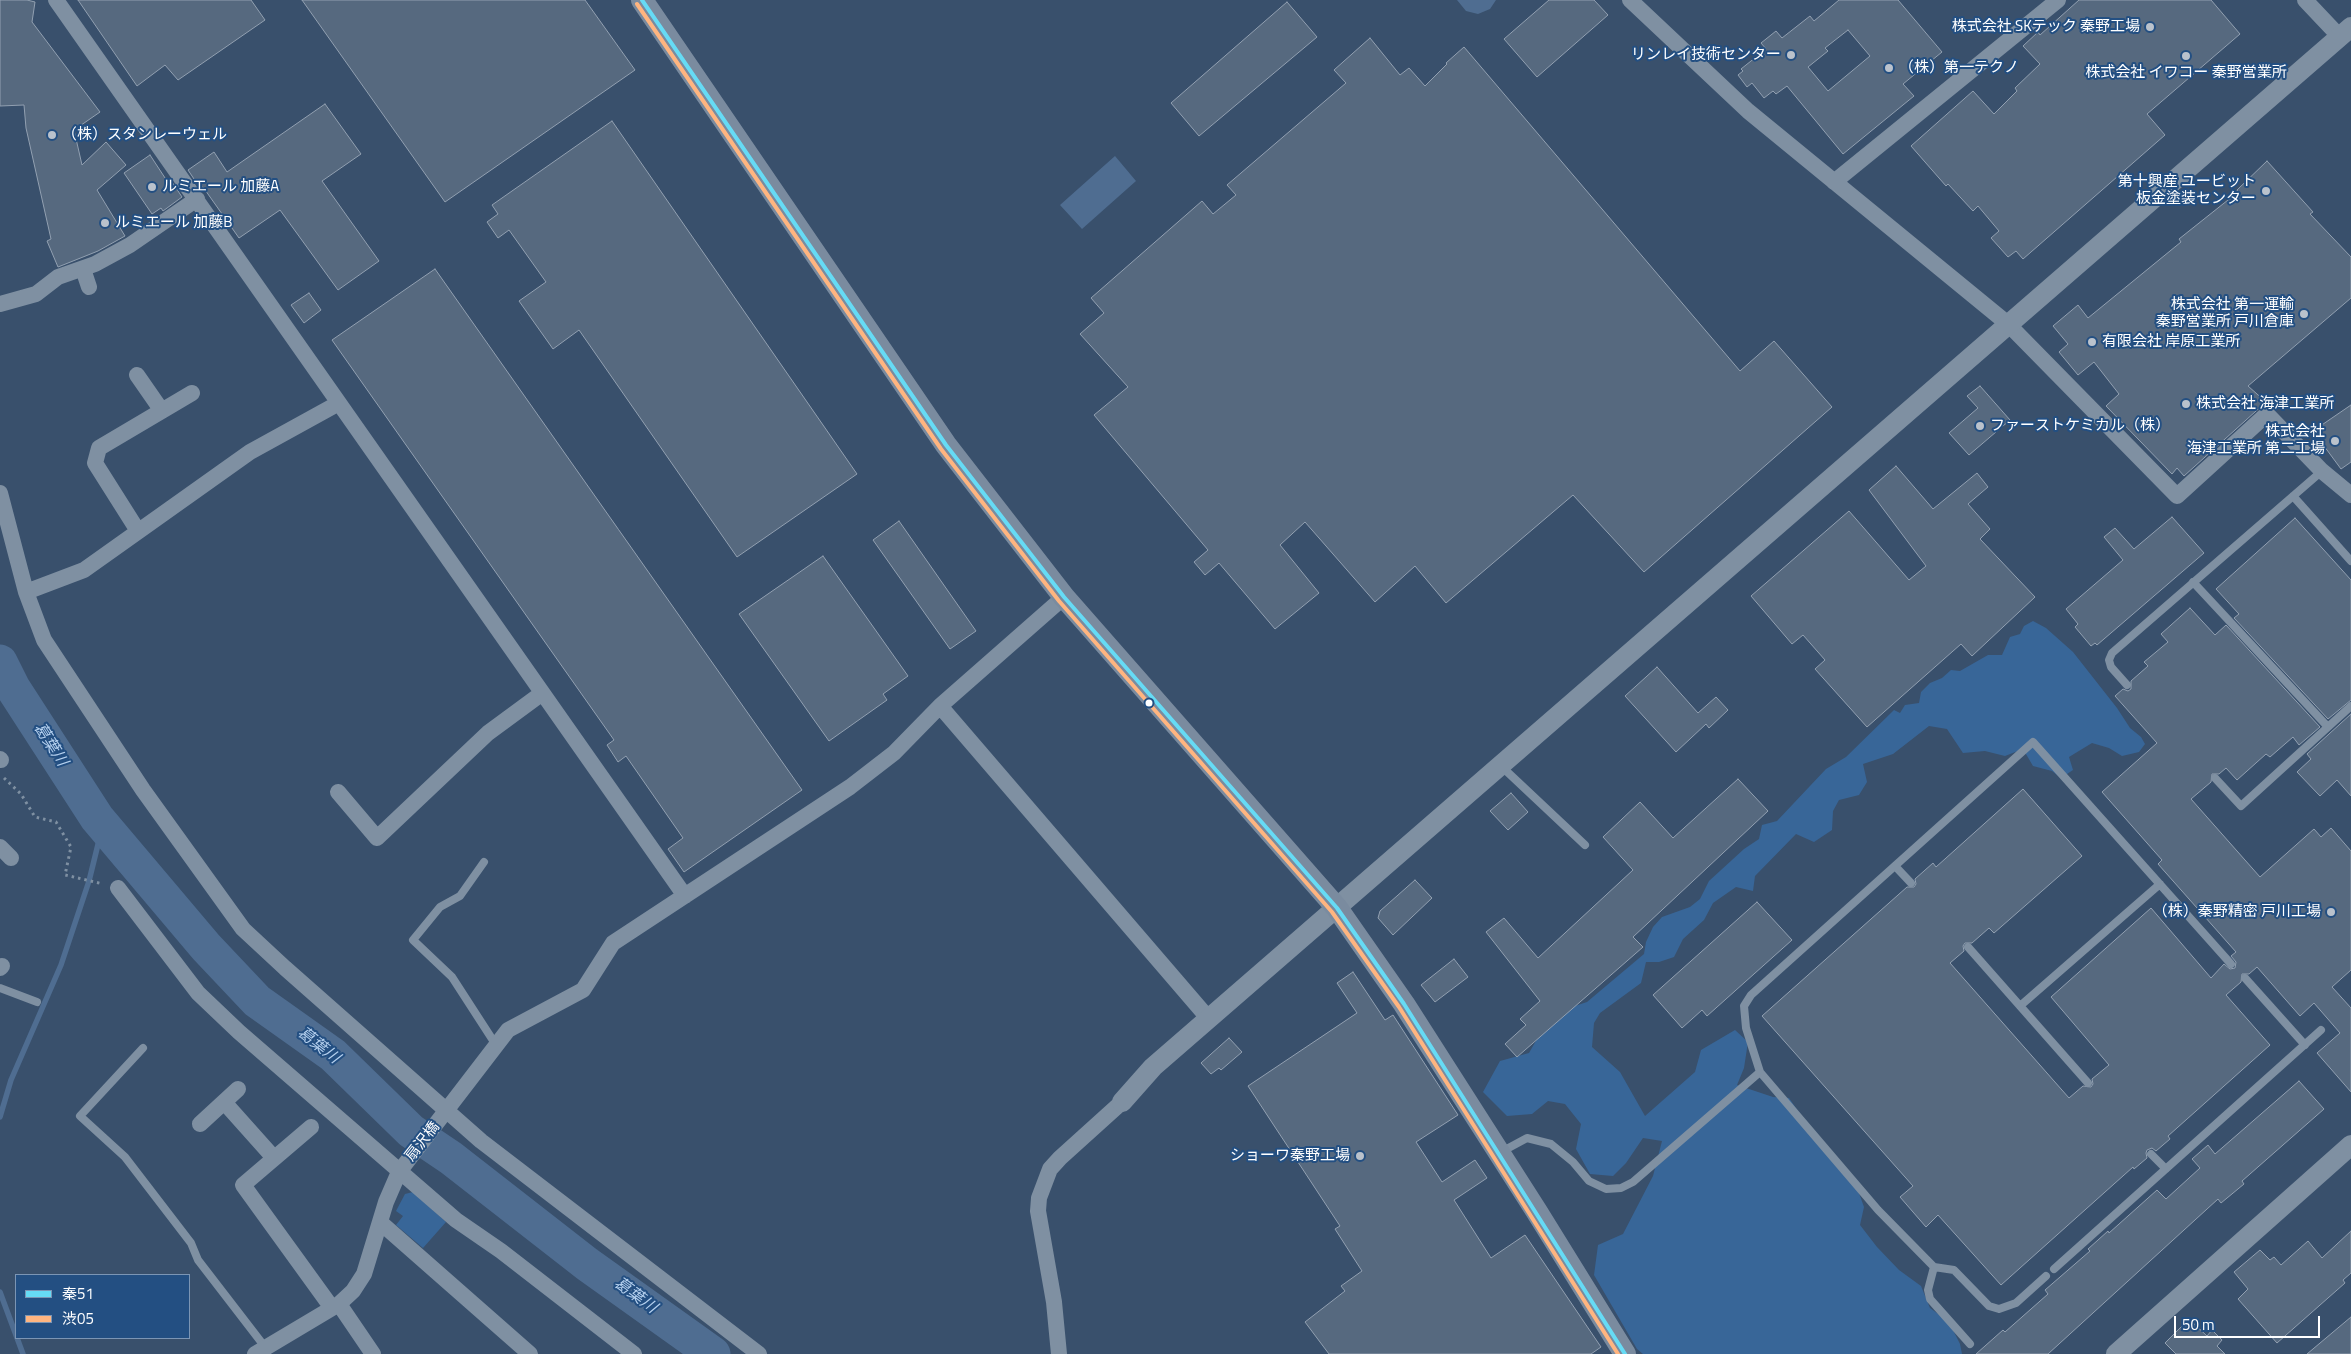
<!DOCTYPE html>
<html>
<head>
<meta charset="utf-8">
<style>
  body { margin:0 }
  #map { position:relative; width:2351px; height:1354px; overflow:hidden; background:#39506c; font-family:"Titillium Web","Noto Sans JP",sans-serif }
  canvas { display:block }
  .legend { position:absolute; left:15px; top:1274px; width:175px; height:65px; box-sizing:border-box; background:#234f82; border:1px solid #7b95b4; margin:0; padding:6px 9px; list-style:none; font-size:15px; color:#fff }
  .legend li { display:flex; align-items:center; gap:10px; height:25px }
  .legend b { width:25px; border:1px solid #7b95b4 }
  .scale { position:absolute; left:2174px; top:1316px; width:146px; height:22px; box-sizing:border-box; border:2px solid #fff; border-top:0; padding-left:6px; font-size:15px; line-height:18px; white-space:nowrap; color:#fff; -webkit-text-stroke:4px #234f82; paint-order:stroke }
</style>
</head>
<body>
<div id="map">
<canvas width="2351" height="1354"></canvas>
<ul class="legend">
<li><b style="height:6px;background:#66dbf5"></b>秦51</li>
<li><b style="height:6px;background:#ffb580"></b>渋05</li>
</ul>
<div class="scale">50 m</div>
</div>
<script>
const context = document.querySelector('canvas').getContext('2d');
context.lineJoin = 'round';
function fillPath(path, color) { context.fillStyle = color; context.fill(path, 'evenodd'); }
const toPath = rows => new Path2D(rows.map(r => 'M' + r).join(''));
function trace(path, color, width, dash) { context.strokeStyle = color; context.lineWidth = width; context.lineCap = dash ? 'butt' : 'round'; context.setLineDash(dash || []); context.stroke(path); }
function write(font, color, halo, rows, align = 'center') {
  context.font = font + ' "Titillium Web","Noto Sans JP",sans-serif'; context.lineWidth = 4; context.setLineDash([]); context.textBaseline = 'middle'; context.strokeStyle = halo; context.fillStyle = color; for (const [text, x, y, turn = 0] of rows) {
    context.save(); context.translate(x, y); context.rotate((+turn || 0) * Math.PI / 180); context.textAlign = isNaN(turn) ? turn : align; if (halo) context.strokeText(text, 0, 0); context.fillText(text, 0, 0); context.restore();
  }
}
fillPath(toPath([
  [2033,621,2046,628,2073,652,2117,708,2130,728,2141,737,2145,744,2139,752,2122,756,2109,748,2092,743,2069,757,2073,770,2061,778,2052,771,2033,766,2023,749,2005,756,1985,751,1963,753,1947,729,1929,726,1893,754,1863,764,1867,782,1859,795,1839,800,1833,811,1832,830,1814,842,1796,834,1755,876,1753,891,1736,887,1713,903,1704,920,1683,939,1674,957,1659,962,1646,962,1641,983,1600,1013,1594,1023,1592,1047,1620,1072,1645,1116,1695,1072,1701,1050,1735,1030,1748,1042,1744,1068,1737,1085,1773,1097,1789,1098,1811,1130,1855,1182,1864,1207,1860,1225,1877,1247,1899,1270,1921,1286,1930,1308,1949,1322,1960,1344,1962,1354,1643,1354,1637,1349,1594,1275,1598,1245,1623,1234,1653,1176,1662,1141,1643,1138,1626,1163,1613,1176,1590,1174,1576,1149,1581,1124,1565,1104,1548,1101,1532,1114,1507,1116,1483,1092,1500,1061,1529,1053,1541,1032,1566,1009,1587,1002,1644,954,1646,942,1653,927,1662,917,1690,907,1700,899,1709,881,1744,849,1759,839,1762,825,1777,821,1826,769,1846,757,1894,710,1900,713,1905,705,1919,703,1921,692,1930,683,1942,678,1951,670,1960,671,1988,655,2002,655,2010,637,2020,634,2024,626],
  [413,1192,446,1222,423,1248,396,1225,403,1216,396,1211,405,1194]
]), '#386698');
fillPath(toPath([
  [1457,0,1496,0,1490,9,1478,14,1466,11],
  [1115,156,1136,181,1082,229,1060,205]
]), '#4f6d91');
trace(toPath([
  [0,1117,11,1080,61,965,89,881,103,824],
  [0,1292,23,1354]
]), '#4f6d91', 5.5);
trace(toPath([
  [0,662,13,688,97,818,206,947,257,1001,333,1055,411,1131,451,1158,587,1264,713,1354]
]), '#4f6d91', 35);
const building = toPath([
  [0,0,27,0,35,2,32,22,100,112,74,130,82,165,106,142,126,165,97,190,125,236,98,251,58,267,47,241,51,239,26,128,24,105,0,106,0,0],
  [78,0,251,0,265,20,178,80,165,65,137,86,78,0],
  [302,0,585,0,635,70,445,202,302,0],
  [1549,0,1594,0,1608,15,1537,77,1504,39,1549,0],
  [1839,0,1898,0,1942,52,1903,84,1914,96,1843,154,1787,86,1776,94,1773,91,1764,98,1752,83,1747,87,1738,75,1743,71,1741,69,1766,49,1761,43,1776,31,1782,38,1810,16,1814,21,1839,0],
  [1848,30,1870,56,1828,91,1808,67,1828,51,1825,48,1848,30],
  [2079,0,2211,0,2240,34,2147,114,2165,135,2023,259,2016,251,2008,257,1991,238,1999,231,1978,206,1973,211,1948,184,1946,186,1911,146,1973,91,1994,114,2017,91,2015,88,2040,64,2023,46,2038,32,2040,35,2079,0],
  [1287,2,1317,37,1199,136,1171,103,1287,2],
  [1370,38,1400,75,1409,68,1425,86,1447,64,1446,63,1464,47,1740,371,1774,341,1832,407,1644,572,1573,495,1446,603,1415,566,1375,602,1305,522,1280,545,1319,593,1275,629,1219,563,1205,575,1194,562,1208,550,1094,415,1128,387,1080,334,1104,313,1091,298,1202,201,1213,214,1236,195,1227,185,1346,83,1334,70,1370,38],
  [325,104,361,154,322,181,379,261,338,290,280,210,239,238,203,187,200,188,188,170,214,152,227,172,325,104],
  [612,121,857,474,737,557,579,330,553,349,519,301,546,282,509,230,498,238,487,222,498,214,492,205,612,121],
  [150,155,169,184,172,182,182,197,163,211,161,208,152,214,124,173,150,155],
  [2267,161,2313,212,2310,214,2351,257,2351,298,2248,386,2266,402,2184,476,2177,468,2172,474,2106,406,2119,394,2094,362,2078,375,2059,352,2068,344,2053,326,2078,305,2088,318,2181,242,2179,239,2238,192,2237,190,2267,161],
  [435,269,802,790,684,872,668,849,683,838,626,756,618,762,607,745,614,740,332,340,435,269],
  [309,293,321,310,304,323,291,305,309,293],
  [1980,386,2010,420,1969,455,1949,433,1978,408,1967,396,1980,386],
  [2351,405,2351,462,2341,469,2313,431,2351,405],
  [1896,466,1933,509,1977,473,1988,487,1968,504,1990,529,1980,539,2035,597,1972,656,1961,644,1867,727,1815,669,1825,660,1803,635,1792,644,1751,596,1849,511,1909,580,1926,566,1869,490,1896,466],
  [2172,517,2204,553,2097,645,2095,643,2091,646,2075,627,2078,624,2066,609,2123,560,2104,537,2115,528,2134,549,2172,517],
  [2295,518,2351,580,2351,700,2328,719,2234,618,2239,614,2216,589,2295,518],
  [899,521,976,631,950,649,873,540,899,521],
  [823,556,908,676,883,694,887,700,829,741,739,614,823,556],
  [2190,608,2215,635,2226,625,2320,727,2299,745,2293,737,2270,757,2266,754,2237,780,2226,768,2219,774,2212,774,2211,782,2191,799,2260,877,2314,829,2321,837,2331,828,2351,851,2351,970,2332,987,2351,1008,2351,1092,2317,1053,2340,1033,2314,1003,2300,1016,2257,967,2249,974,2242,974,2241,982,2226,995,2270,1045,2168,1136,2170,1139,2156,1151,2152,1148,2147,1150,2146,1153,2147,1158,2134,1169,2133,1167,2001,1285,1938,1215,1926,1227,1900,1197,1913,1186,1762,1016,1907,887,1914,887,1916,884,1915,879,1933,863,1936,867,2023,789,2082,856,1994,933,1989,928,1972,943,1965,943,1963,946,1964,951,1950,963,2069,1098,2083,1086,2091,1087,2093,1084,2092,1079,2109,1065,2051,997,2151,908,2211,978,2224,964,2230,969,2235,968,2236,962,2231,956,2236,952,2158,864,2162,860,2102,792,2157,743,2115,696,2123,689,2128,691,2131,689,2131,681,2148,666,2144,662,2168,642,2161,634,2190,608],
  [1657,667,1698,713,1716,697,1728,710,1709,728,1706,724,1676,752,1625,696,1657,667],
  [2351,714,2351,796,2337,780,2320,796,2297,772,2311,759,2307,754,2351,714],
  [1738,779,1768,811,1633,937,1643,947,1517,1057,1505,1044,1526,1025,1520,1019,1540,1001,1486,932,1504,918,1538,958,1633,870,1603,837,1640,802,1673,838,1738,779],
  [1511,793,1528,812,1508,830,1490,811,1511,793],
  [1415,880,1432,898,1393,935,1378,918,1380,911,1415,880],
  [1757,902,1792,940,1707,1016,1702,1010,1682,1028,1653,995,1757,902],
  [1454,959,1468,977,1435,1002,1421,985,1454,959],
  [1353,972,1385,1020,1393,1015,1458,1115,1416,1142,1442,1182,1475,1160,1487,1178,1454,1200,1491,1258,1525,1235,1601,1347,1591,1354,1329,1354,1305,1322,1345,1291,1341,1286,1362,1271,1335,1229,1340,1226,1248,1086,1357,1013,1337,983,1353,972],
  [1229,1038,1242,1052,1221,1070,1219,1068,1211,1074,1201,1063,1229,1038],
  [2299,1081,2324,1109,2242,1181,2244,1184,2221,1203,2218,1199,2048,1354,1976,1354,2003,1330,2005,1332,2048,1294,2045,1290,2090,1251,2088,1249,2108,1231,2109,1233,2157,1190,2166,1199,2200,1168,2192,1159,2208,1145,2215,1154,2299,1081],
  [2351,1231,2351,1273,2343,1280,2345,1283,2277,1343,2238,1299,2248,1289,2234,1272,2260,1250,2270,1260,2274,1257,2281,1265,2308,1241,2322,1258,2351,1231],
  [2351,1317,2351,1354,2307,1354,2351,1317],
  [2189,1319,2207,1336,2212,1330,2222,1340,2217,1346,2225,1354,2176,1354,2165,1343,2189,1319]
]);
fillPath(building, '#56697f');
trace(building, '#92a0b1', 1);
trace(toPath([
  [4,778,21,794,35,817,56,822,71,847,65,875,103,884]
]), '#7f90a2', 3, [2.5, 4]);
trace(toPath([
  [2293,496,2351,561],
  [2193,582,2328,727],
  [2127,685,2111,667,2109,660,2112,653,2322,471],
  [1501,766,1585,845],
  [2215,778,2241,806,2351,706],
  [484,862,460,896,440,907,413,940,452,977,496,1045],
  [1895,866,1911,883],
  [1968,947,2088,1083],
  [2245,978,2305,1045],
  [0,988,37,1002],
  [2020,1006,2160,884],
  [143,1048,80,1116,125,1157,191,1243,198,1260,265,1347],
  [1501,1152,1527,1138,1551,1144,1573,1162,1589,1181,1606,1189,1621,1188,1633,1182,1760,1072],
  [2151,1154,2166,1169],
  [1934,1267,1928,1290,1930,1299,1970,1344],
  [2054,1269,2321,1030],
  [2046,1276,2016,1303,1999,1309,1989,1306,1954,1270,1934,1267,1878,1210,1760,1072,1746,1028,1744,1006,1751,995,2033,742,2231,964]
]), '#7f90a2', 8);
trace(toPath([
  [56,0,685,896],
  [1630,0,1748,111,2008,324,2177,496,2267,414,2322,471,2351,495],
  [2305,0,2340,37],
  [1834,182,2058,0],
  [83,269,89,287],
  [0,304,36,294,58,277,95,264,130,245,197,199],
  [137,375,162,411],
  [0,493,26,592,44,640,143,790,243,929,285,968,481,1141,759,1354],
  [138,531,95,463,99,448,192,393],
  [26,592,84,570,250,452,339,403],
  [940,706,1209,1019],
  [0,759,1,760],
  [338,792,377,838,488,733,541,694],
  [0,847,11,858],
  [118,888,198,993,239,1032,456,1220,501,1251,634,1354],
  [0,968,2,966],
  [224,1102,274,1158],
  [200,1124,238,1089],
  [311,1127,243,1185,332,1308],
  [381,1223,530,1354],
  [339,1304,373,1354],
  [255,1354,339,1304,353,1291,364,1274,386,1202,399,1172,508,1030,583,990,613,943,850,787,894,753,940,706,1064,597],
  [1059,1354,1054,1302,1038,1211,1039,1198,1050,1169,1060,1158,1122,1102]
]), '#7f90a2', 16);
trace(toPath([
  [1122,1102,1153,1067,2351,27],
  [2116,1354,2351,1145]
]), '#7f90a2', 20);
trace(toPath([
  [642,0,946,445,1064,597,1337,908,1404,1004,1537,1212,1625,1354]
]), '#7a8b9f', 22);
trace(toPath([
  [642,0,946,445,1064,597,1337,908,1404,1004,1625,1354]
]), '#66dbf5', 4);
trace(toPath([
  [637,4,941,449,1059,601,1332,912,1399,1007,1618,1354]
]), '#ffb580', 4);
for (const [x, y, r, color] of [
  [2150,27,5,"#bac2cc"],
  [1791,55,5,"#bac2cc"],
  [2186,56,5,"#bac2cc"],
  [1889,68,5,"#bac2cc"],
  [52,135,5,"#bac2cc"],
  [152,187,5,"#bac2cc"],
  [2266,191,5,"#bac2cc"],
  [105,223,5,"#bac2cc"],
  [2304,314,5,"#bac2cc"],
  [2092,342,5,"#bac2cc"],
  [2186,404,5,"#bac2cc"],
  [1980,426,5,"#bac2cc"],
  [2335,441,5,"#bac2cc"],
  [1149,703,4.5,"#fff"],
  [2331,912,5,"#bac2cc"],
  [1360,1156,5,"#bac2cc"]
]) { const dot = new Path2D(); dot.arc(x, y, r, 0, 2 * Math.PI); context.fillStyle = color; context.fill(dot); trace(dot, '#234f82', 2); }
write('15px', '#fff', '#234f82', [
  ["株式会社 SKテック 秦野工場",2140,27],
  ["リンレイ技術センター",1781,55],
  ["（株）第一テクノ",1899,68,"left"],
  ["株式会社 イワコー 秦野営業所",2186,73,"center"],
  ["（株）スタンレーウェル",62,135,"left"],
  ["第十興産 ユービット",2256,182],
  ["板金塗装センター",2256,199],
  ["ルミエール 加藤A",162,187,"left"],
  ["ルミエール 加藤B",115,223,"left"],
  ["株式会社 第一運輸",2294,305],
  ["秦野営業所 戸川倉庫",2294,322],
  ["有限会社 岸原工業所",2102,342,"left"],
  ["株式会社 海津工業所",2196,404,"left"],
  ["ファーストケミカル（株）",1990,426,"left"],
  ["株式会社",2325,432],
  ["海津工業所 第二工場",2325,449],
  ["（株）秦野精密 戸川工場",2321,912],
  ["ショーワ秦野工場",1350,1156]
], 'right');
write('15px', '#fff', '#234f82', [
  ["扇沢橋",423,1142,-52]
]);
write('italic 16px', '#b6d1ef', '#234f82', [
  ["葛葉川",50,745,57],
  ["葛葉川",318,1046,38],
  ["葛葉川",635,1296,36]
]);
</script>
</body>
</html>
